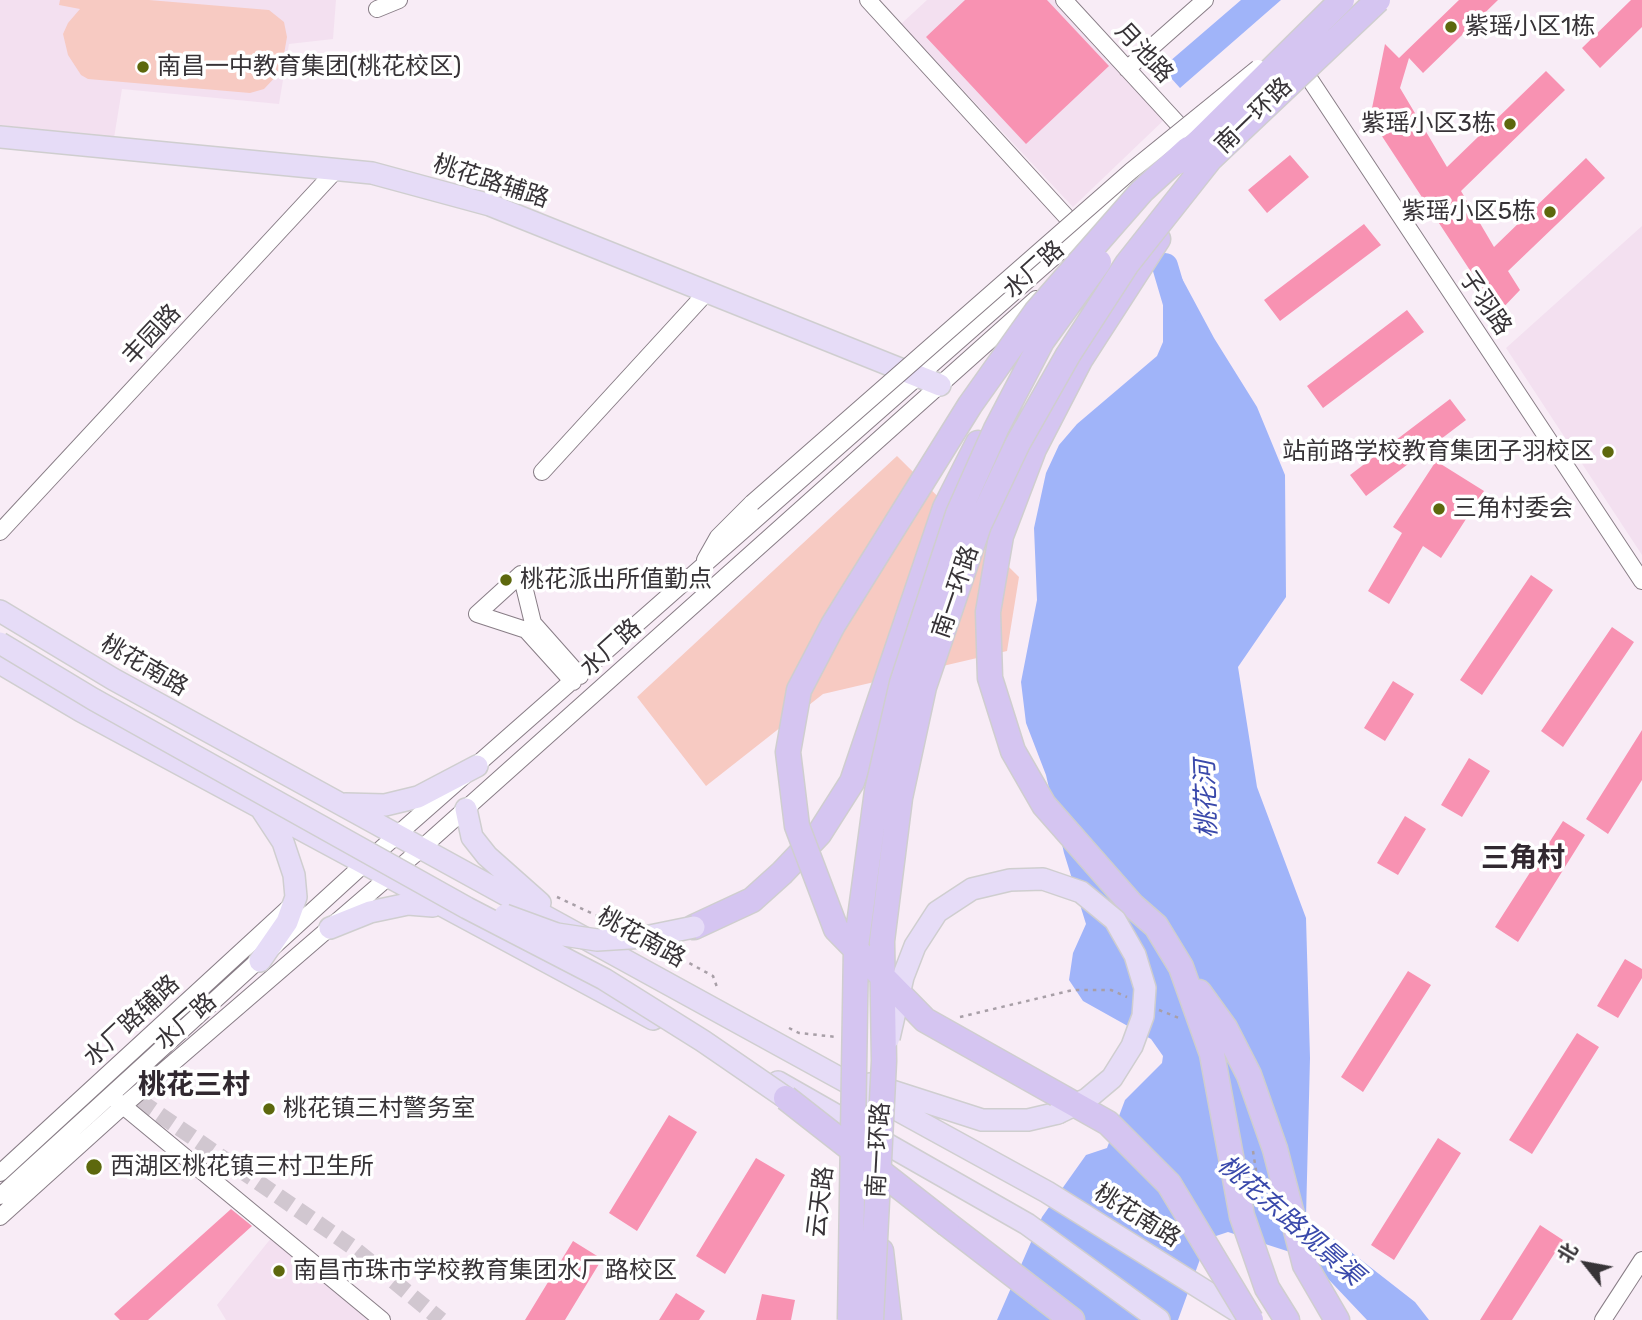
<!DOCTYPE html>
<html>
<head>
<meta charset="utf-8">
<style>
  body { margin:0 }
  #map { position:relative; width:1642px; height:1320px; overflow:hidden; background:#f8ecf6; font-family:Rubik,"Noto Sans SC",sans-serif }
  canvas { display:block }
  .north { position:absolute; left:1551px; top:1229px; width:70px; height:70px; -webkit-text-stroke:5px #fff; paint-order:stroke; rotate:301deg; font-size:19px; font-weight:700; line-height:28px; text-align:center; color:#373337 }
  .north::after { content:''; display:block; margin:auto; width:24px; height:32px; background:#373337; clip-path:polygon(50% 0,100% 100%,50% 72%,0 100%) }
</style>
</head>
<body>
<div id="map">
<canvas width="1642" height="1320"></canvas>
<div class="north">北</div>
</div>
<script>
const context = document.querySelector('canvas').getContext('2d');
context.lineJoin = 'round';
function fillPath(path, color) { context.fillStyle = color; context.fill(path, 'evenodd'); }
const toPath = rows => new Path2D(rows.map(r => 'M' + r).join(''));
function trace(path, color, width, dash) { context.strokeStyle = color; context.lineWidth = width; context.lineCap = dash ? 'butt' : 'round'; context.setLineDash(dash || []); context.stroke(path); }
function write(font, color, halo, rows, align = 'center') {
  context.font = font + ' Rubik,"Noto Sans SC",sans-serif'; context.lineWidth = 7; context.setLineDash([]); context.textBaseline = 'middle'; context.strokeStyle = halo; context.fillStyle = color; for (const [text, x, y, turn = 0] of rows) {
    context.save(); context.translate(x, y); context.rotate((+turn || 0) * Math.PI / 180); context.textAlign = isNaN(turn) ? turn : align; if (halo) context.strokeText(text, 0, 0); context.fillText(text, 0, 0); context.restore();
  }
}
fillPath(toPath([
  [0,0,336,0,333,39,289,44,279,104,122,89,114,138,0,125],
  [927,0,1055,0,1166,118,1073,207,901,24],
  [1642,226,1642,555,1506,348],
  [272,1237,374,1320,226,1320,217,1305]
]), '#f3e0f0');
fillPath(toPath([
  [60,0,149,0,269,10,284,22,287,37,281,71,264,89,250,93,88,79,81,75,68,55,63,34,68,23,80,9,59,5],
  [897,456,1019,577,1007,651,823,694,706,786,637,697]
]), '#f7cac2');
fillPath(toPath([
  [1241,0,1281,0,1180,88,1162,68],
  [1178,271,1214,338,1257,407,1285,475,1286,597,1238,667,1257,787,1306,918,1310,1058,1306,1217,1415,1302,1429,1320,1367,1320,1315,1265,1290,1252,1228,1232,1213,1237,1203,1251,1178,1320,997,1320,1042,1217,1086,1155,1107,1148,1125,1100,1162,1063,1163,1056,1151,1039,1083,1001,1069,980,1073,953,1086,924,1064,853,1046,775,1026,723,1021,682,1037,600,1034,528,1046,473,1059,445,1077,424,1157,356,1163,342,1163,277]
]), '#a0b4f9');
trace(toPath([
  [1165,266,1178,310]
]), '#a0b4f9', 26);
fillPath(toPath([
  [965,0,1047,0,1109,66,1026,144,926,37],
  [1459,0,1498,0,1423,73,1409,58,1400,88,1447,167,1546,71,1565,90,1461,191,1494,247,1586,158,1605,178,1508,271,1520,290,1498,313,1370,118,1385,44,1399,58],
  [1631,0,1642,0,1642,27,1600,68,1582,48],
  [1290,155,1309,177,1267,213,1248,190],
  [1364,224,1381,245,1280,321,1264,300],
  [1407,310,1424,332,1323,408,1307,386],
  [1450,399,1466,420,1366,496,1350,475],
  [1436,461,1484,491,1441,558,1423,546,1389,604,1368,591,1402,533,1393,527],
  [1531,575,1553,590,1482,695,1460,680],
  [1612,627,1634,642,1563,747,1541,731],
  [1393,681,1414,694,1385,741,1364,728],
  [1642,730,1642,780,1608,834,1586,819],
  [1469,758,1490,771,1462,817,1441,805],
  [1405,816,1426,829,1398,875,1377,863],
  [1563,821,1585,835,1518,942,1495,927],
  [1625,959,1642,969,1642,978,1618,1018,1597,1006],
  [1408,971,1431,985,1363,1092,1341,1077],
  [1577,1033,1599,1047,1532,1154,1509,1140],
  [669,1115,697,1132,637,1231,609,1213],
  [1438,1138,1461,1153,1394,1260,1371,1245],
  [756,1158,785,1175,725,1274,696,1256],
  [231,1209,252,1226,148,1320,120,1320,114,1314],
  [1540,1225,1563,1240,1512,1320,1480,1320],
  [573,1241,602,1259,565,1320,525,1320],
  [676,1293,705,1311,699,1320,659,1320],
  [762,1294,795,1300,791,1320,756,1320]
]), '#f892b2');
trace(toPath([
  [118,1091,134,1097,351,1246,441,1320]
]), '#d1c7d0', 16, [16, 8]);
const minor = toPath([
  [868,0,1072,223],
  [1064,0,1190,137],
  [377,9,399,0],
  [1299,63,1642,581],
  [1127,69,1205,0],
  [542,472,707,292],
  [0,532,337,169],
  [705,560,718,537,752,503],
  [573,682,526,630,477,614,521,574,533,623,580,676],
  [116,1100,382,1320],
  [0,1173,293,904],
  [0,1196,364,864,1130,190],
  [0,1217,123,1106,414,855,1036,299],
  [1603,1320,1642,1260]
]);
const major = toPath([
  [0,137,372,173,490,205,940,385],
  [0,611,113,679,1047,1192,1250,1319],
  [0,663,81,711,653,1019],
  [345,804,385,805,418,797,477,766],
  [466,809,472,837,487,856,540,903],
  [330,928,370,912,408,904,433,906],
  [260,961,287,922,296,897,294,875,283,842,262,810],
  [778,1082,1027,1224,1159,1320],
  [870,1084,982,1120,1028,1120,1058,1113]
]);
const highway = toPath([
  [1158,239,1080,360,1034,449,1001,536,988,612,990,678,1013,751,1044,805,1132,905,1156,926,1181,967,1212,1054,1242,1216,1267,1288,1287,1320],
  [694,927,752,900,782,873,819,834,852,782,945,508,978,443],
  [1199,992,1225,1028,1249,1075,1275,1149,1305,1265,1337,1320],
  [947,1224,1072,1320],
  [881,1251,889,1320]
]);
trace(minor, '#887d86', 18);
trace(major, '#cfcecf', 24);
trace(highway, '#cfcecf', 27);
trace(toPath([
  [557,897,608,921],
  [667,951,713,976,718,990],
  [1159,1010,1179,1018],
  [960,1017,1073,990,1111,990,1127,997],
  [789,1028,799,1033,837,1037],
  [1253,1151,1261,1203]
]), '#a89fa7', 2.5, [3.5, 5]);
trace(minor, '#fff', 16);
trace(major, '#e6dcf7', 21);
trace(highway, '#d5c5f1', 24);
const minorBridge = toPath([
  [752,503,1131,171,1258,68]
]);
const majorBridge = toPath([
  [0,643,93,699,467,908,604,979,703,1041,786,1098],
  [505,915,557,934,597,940,645,937,694,927],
  [889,1038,903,977,915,946,937,912,972,889,1010,880,1043,879,1081,892,1115,920,1135,955,1145,988,1143,1016,1132,1046,1112,1078,1087,1099,1058,1113]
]);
const highwayBridge = toPath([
  [1188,149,1142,191,1036,312,970,405,833,625,799,690,788,752,797,826,836,929,925,1020,1108,1123,1169,1184,1251,1320],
  [1178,162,1342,0],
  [786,1098,947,1224],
  [850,1320,856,947,877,791,902,683,958,514,996,429,1042,341,1099,262],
  [871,1320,884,1061,882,941,900,798,924,687,979,525,1018,443,1068,355,1127,264,1210,159,1378,0]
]);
trace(minorBridge, '#887d86', 18, []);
trace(majorBridge, '#cfcecf', 24, []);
trace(highwayBridge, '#cfcecf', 27, []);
trace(minorBridge, '#fff', 16);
trace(majorBridge, '#e6dcf7', 21);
trace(highwayBridge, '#d5c5f1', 24);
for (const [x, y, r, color] of [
  [1451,27,7,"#5d680d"],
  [143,67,7,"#5d680d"],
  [1510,124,7,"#5d680d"],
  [1550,212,7,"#5d680d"],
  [1608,452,7,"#5d680d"],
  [1439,509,7,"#5d680d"],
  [506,580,7,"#5d680d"],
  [269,1109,7,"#5d680d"],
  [94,1167,9,"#5d680d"],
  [279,1271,7,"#5d680d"]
]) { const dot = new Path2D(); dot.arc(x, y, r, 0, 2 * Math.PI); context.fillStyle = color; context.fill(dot); trace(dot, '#fff', 2.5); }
write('24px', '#373337', '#fff', [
  ["紫瑶小区1栋",1465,27],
  ["南昌一中教育集团(桃花校区)",157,67],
  ["紫瑶小区3栋",1496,124,"right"],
  ["紫瑶小区5栋",1536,212,"right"],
  ["站前路学校教育集团子羽校区",1594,452,"right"],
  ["三角村委会",1453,509],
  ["桃花派出所值勤点",520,580],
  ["桃花镇三村警务室",283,1109],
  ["西湖区桃花镇三村卫生所",110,1167],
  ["南昌市珠市学校教育集团水厂路校区",293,1271]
], 'left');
write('24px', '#373337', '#fff', [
  ["月池路",1144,53,47],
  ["南一环路",1254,116,-44],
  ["桃花路辅路",491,182,18],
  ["水厂路",1034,270,-42],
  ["子羽路",1485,303,56],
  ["丰园路",152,335,-47],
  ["南一环路",956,592,-71],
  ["水厂路",611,648,-42],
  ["桃花南路",144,666,30],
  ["桃花南路",641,938,29],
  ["水厂路辅路",132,1021,-43],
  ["水厂路",186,1022,-41],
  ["南一环路",879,1150,-87],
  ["云天路",821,1202,-83],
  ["桃花南路",1137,1216,32]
]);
write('italic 26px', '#3a49ab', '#fff', [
  ["桃花河",1207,799,-92],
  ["桃花东路观景渠",1290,1221,41]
]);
write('bold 28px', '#312830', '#fff', [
  ["三角村",1523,859],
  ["桃花三村",194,1086]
]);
</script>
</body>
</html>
